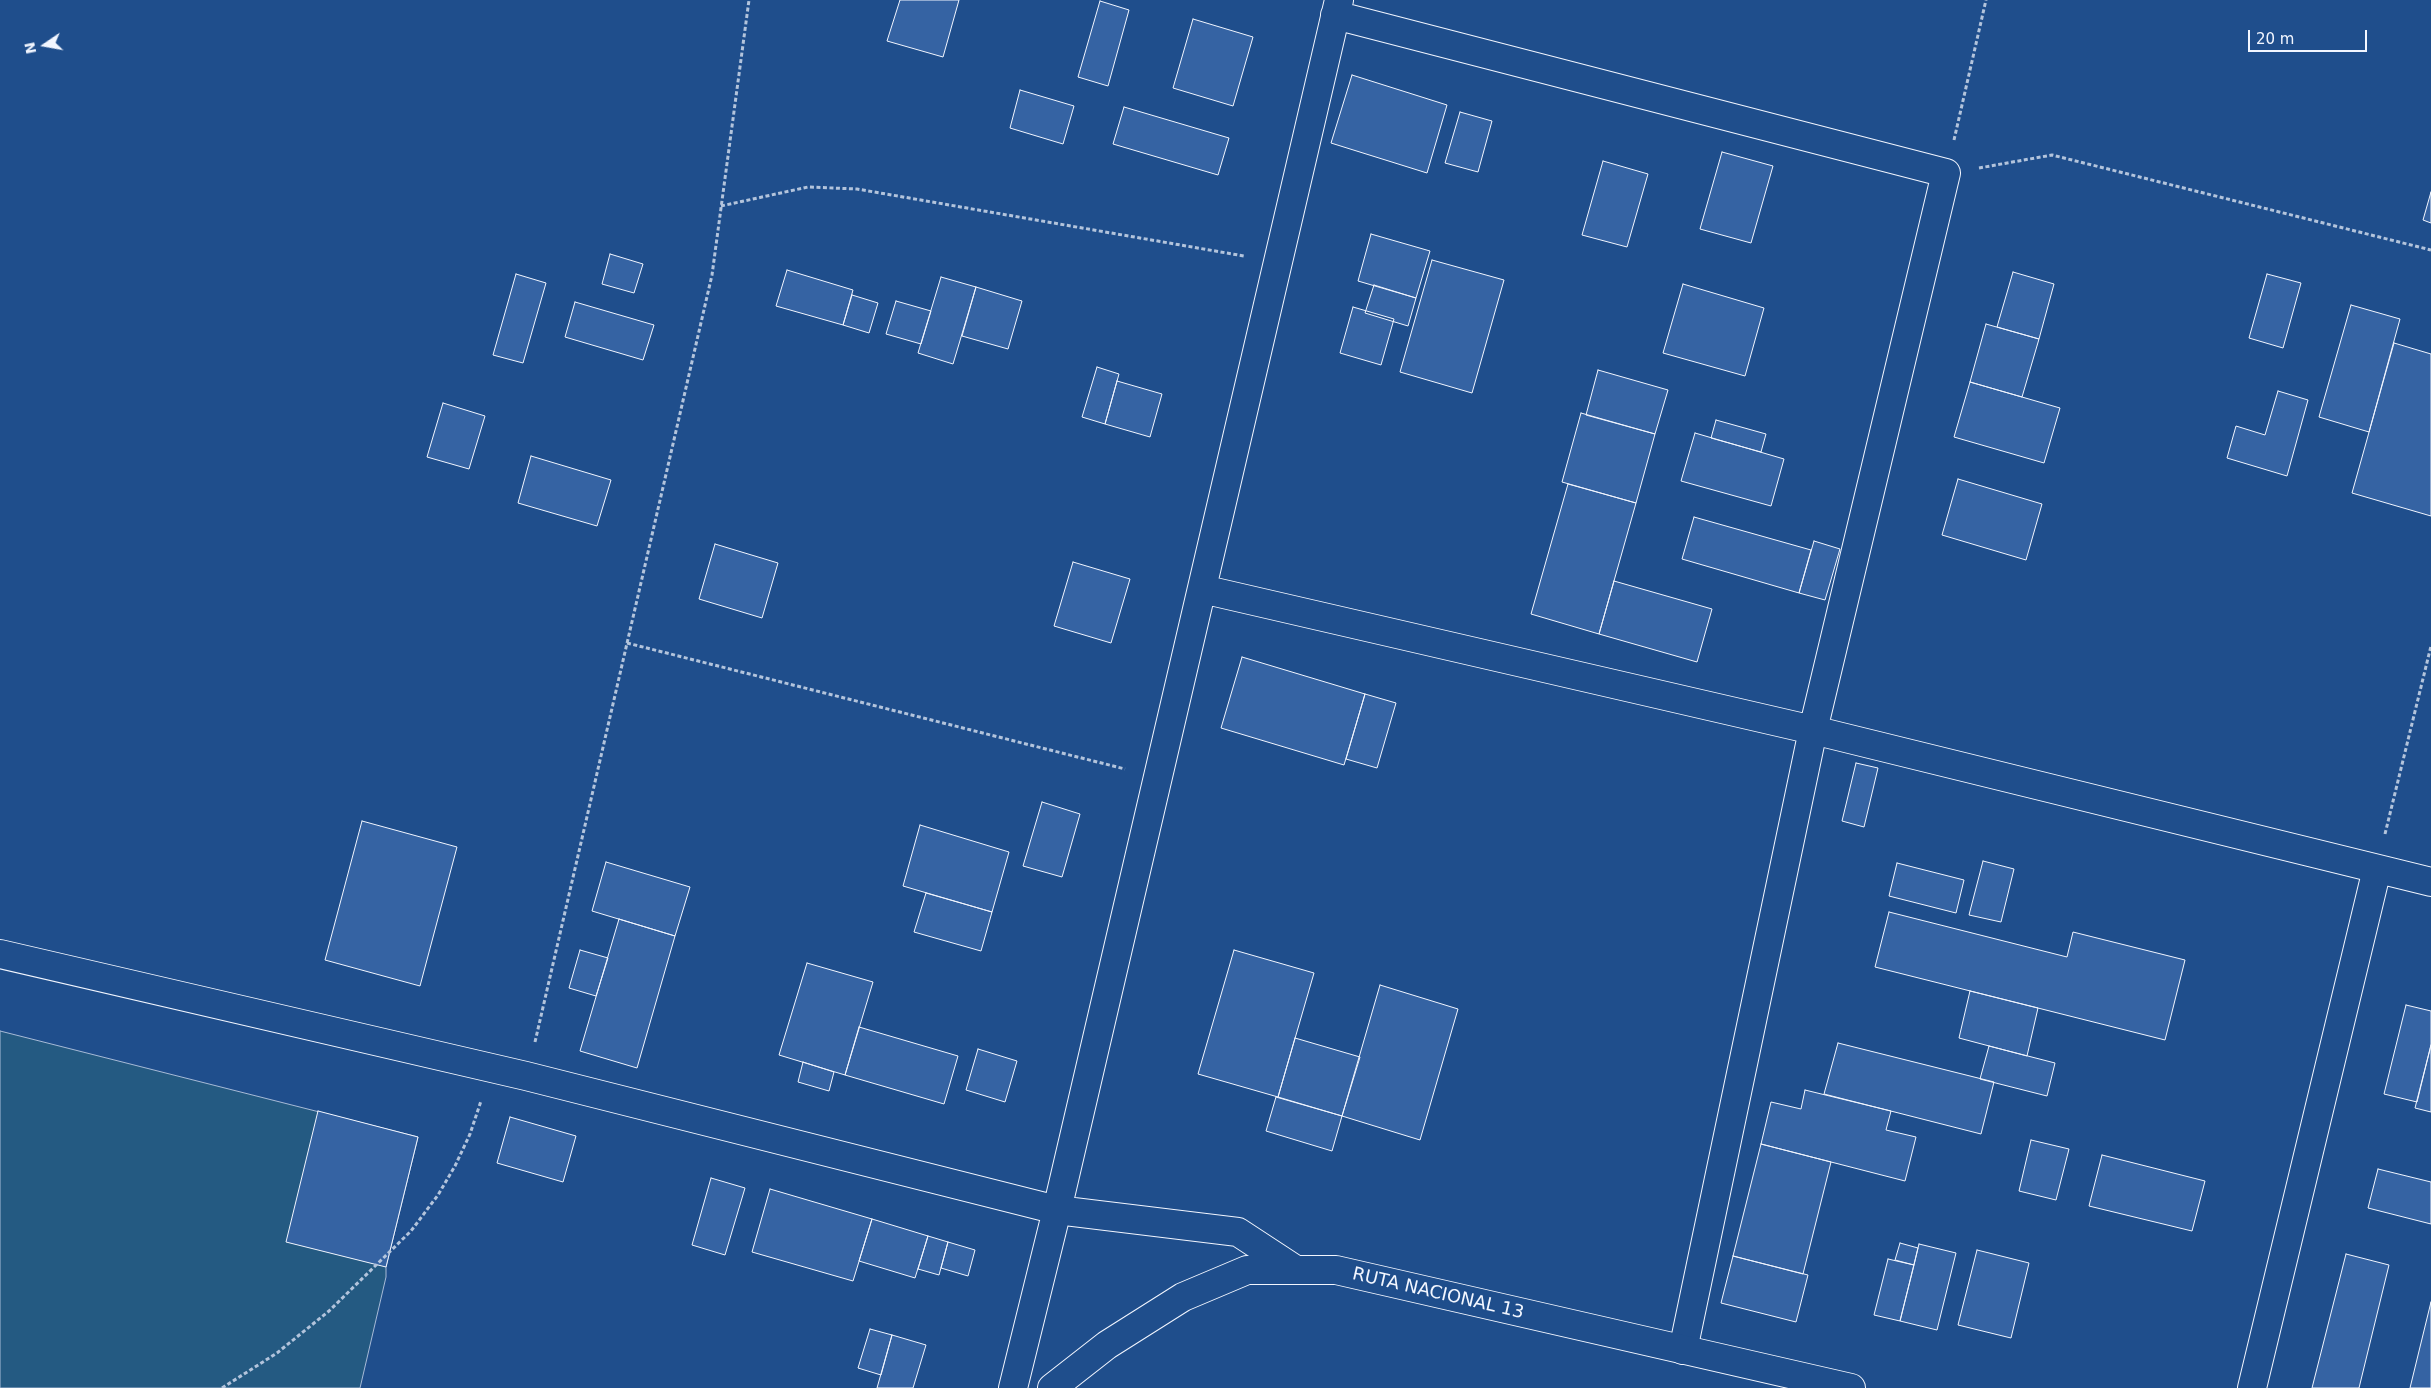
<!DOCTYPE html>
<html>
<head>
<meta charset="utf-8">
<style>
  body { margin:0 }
  #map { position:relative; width:2431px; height:1388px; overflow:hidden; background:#1f4e8c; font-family:"DejaVu Sans",sans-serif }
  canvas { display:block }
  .north { position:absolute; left:20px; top:20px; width:50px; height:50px; -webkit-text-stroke:4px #1f4e8c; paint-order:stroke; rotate:258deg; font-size:14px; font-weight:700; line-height:20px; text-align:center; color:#f2f6ff }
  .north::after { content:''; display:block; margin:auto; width:18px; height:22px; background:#f2f6ff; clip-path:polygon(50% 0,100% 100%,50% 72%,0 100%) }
  .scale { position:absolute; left:2248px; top:30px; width:119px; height:22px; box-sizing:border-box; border:2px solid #f2f6ff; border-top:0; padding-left:6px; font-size:15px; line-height:18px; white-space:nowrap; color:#f2f6ff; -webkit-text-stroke:4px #1f4e8c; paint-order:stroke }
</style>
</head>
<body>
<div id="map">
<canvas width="2431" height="1388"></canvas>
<div class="north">N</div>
<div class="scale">20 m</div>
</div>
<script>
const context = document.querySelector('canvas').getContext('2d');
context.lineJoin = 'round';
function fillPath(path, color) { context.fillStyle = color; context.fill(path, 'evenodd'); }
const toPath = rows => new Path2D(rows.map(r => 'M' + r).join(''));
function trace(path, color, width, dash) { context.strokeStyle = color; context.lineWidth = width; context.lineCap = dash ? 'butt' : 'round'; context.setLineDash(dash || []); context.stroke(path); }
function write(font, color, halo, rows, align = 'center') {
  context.font = font + ' "DejaVu Sans",sans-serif'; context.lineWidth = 4; context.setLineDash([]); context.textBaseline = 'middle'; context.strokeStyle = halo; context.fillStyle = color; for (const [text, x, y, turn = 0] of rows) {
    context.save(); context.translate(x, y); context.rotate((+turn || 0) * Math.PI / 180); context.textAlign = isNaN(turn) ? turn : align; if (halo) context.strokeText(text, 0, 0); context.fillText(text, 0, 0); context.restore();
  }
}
const green = toPath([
  [0,1031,418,1137,386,1267,386,1277,360,1388,0,1388,0,1031]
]);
fillPath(green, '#245a82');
trace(green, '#a8bbd7', 1);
const building = toPath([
  [900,0,959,0,943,57,887,41,900,0],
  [1100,1,1129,10,1108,86,1078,77,1100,1],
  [1193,19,1253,37,1233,106,1173,88,1193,19],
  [1352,75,1447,105,1427,173,1331,143,1352,75],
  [1020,90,1074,106,1063,144,1010,128,1020,90],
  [1124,107,1229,138,1218,175,1113,144,1124,107],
  [1460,112,1492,121,1478,172,1445,163,1460,112],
  [1722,152,1773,166,1751,243,1700,229,1722,152],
  [1603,161,1648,174,1627,247,1582,235,1603,161],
  [2431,192,2431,223,2423,220,2431,192],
  [1371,234,1430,251,1416,298,1358,281,1371,234],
  [610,254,643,264,634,293,602,284,610,254],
  [1432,260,1504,280,1472,393,1400,372,1432,260],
  [787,270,853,290,843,325,776,306,787,270],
  [2013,272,2054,284,2039,339,1997,327,2013,272],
  [516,274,546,283,523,363,493,355,516,274],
  [2267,274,2301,283,2283,348,2249,338,2267,274],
  [941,277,976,287,953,364,918,353,941,277],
  [1683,284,1764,308,1745,376,1663,353,1683,284],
  [1374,285,1416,298,1408,326,1365,313,1374,285],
  [976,287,1022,301,1008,349,962,336,976,287],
  [852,295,878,303,869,333,843,325,852,295],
  [896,301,931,311,921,344,886,334,896,301],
  [575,302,654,325,643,360,565,337,575,302],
  [2351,305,2400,319,2369,432,2319,417,2351,305],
  [1353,307,1394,319,1381,365,1340,353,1353,307],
  [1986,324,2039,339,2022,397,1970,382,1986,324],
  [2394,343,2431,354,2431,516,2352,493,2394,343],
  [1097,367,1119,374,1105,424,1082,417,1097,367],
  [1598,370,1668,390,1655,434,1586,415,1598,370],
  [1117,381,1162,394,1150,437,1105,424,1117,381],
  [1970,382,2060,408,2044,463,1954,437,1970,382],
  [2278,391,2308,400,2287,476,2227,458,2236,426,2265,435,2278,391],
  [443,403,485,416,469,469,427,457,443,403],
  [1581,413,1655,434,1636,503,1562,482,1581,413],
  [1716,420,1766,434,1761,452,1711,438,1716,420],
  [1695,433,1784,459,1771,506,1681,481,1695,433],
  [531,456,611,480,597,526,518,503,531,456],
  [1958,479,2042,504,2026,560,1942,535,1958,479],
  [1568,484,1636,503,1599,634,1531,614,1568,484],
  [1694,517,1811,550,1799,593,1682,559,1694,517],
  [1814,541,1840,549,1825,600,1799,593,1814,541],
  [715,544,778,563,762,618,699,599,715,544],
  [1073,562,1130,579,1111,643,1054,626,1073,562],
  [1614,581,1712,609,1697,662,1599,634,1614,581],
  [1242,657,1365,694,1344,765,1221,728,1242,657],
  [1365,694,1396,703,1377,768,1346,759,1365,694],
  [1856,763,1878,768,1864,827,1842,821,1856,763],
  [1042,802,1080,814,1062,877,1023,866,1042,802],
  [362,821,457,847,420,986,325,960,362,821],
  [920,825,1009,852,992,912,903,886,920,825],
  [1983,861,2014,869,2001,922,1969,915,1983,861],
  [606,862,690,887,675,936,592,911,606,862],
  [1897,863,1964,880,1956,913,1889,896,1897,863],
  [926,893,992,912,981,951,914,932,926,893],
  [1889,912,2067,957,2073,932,2185,960,2165,1040,1875,967,1889,912],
  [619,919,675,936,637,1068,580,1051,619,919],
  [580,950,608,958,596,996,569,988,580,950],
  [1234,950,1314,973,1278,1097,1198,1074,1234,950],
  [807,963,873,982,845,1075,779,1055,807,963],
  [1380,985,1458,1009,1420,1140,1342,1116,1380,985],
  [1970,991,2038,1008,2027,1056,1959,1038,1970,991],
  [2406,1005,2431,1011,2431,1045,2417,1102,2384,1094,2406,1005],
  [859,1027,958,1056,944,1104,845,1075,859,1027],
  [1295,1038,1360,1057,1342,1116,1278,1097,1295,1038],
  [1838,1043,1994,1082,1981,1134,1824,1094,1838,1043],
  [2431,1045,2431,1112,2415,1108,2431,1045],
  [1989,1046,2055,1063,2047,1096,1980,1079,1989,1046],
  [978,1049,1017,1061,1005,1102,966,1090,978,1049],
  [803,1062,834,1072,829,1091,798,1082,803,1062],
  [1805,1090,1891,1111,1886,1130,1916,1137,1905,1181,1761,1144,1771,1102,1801,1109,1805,1090],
  [1276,1097,1342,1116,1332,1151,1266,1131,1276,1097],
  [318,1111,418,1137,386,1267,286,1242,318,1111],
  [510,1117,576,1136,563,1182,497,1163,510,1117],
  [2031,1140,2069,1149,2056,1200,2019,1191,2031,1140],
  [1761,1144,1831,1162,1803,1274,1733,1256,1761,1144],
  [2102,1155,2205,1181,2192,1231,2089,1206,2102,1155],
  [2378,1169,2431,1182,2431,1224,2368,1208,2378,1169],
  [711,1178,745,1188,725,1255,692,1245,711,1178],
  [770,1189,872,1219,853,1281,752,1252,770,1189],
  [872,1219,928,1236,915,1278,859,1261,872,1219],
  [928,1236,948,1242,939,1275,918,1269,928,1236],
  [948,1242,975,1250,968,1276,941,1268,948,1242],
  [1900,1243,1918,1248,1914,1265,1895,1260,1900,1243],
  [1919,1244,1956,1253,1937,1330,1900,1321,1919,1244],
  [1977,1250,2029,1263,2011,1338,1958,1325,1977,1250],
  [2346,1254,2389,1265,2359,1388,2312,1388,2346,1254],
  [1733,1256,1808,1275,1796,1322,1721,1303,1733,1256],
  [1888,1259,1914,1265,1900,1321,1874,1315,1888,1259],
  [2431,1302,2431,1388,2410,1388,2431,1302],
  [870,1329,892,1335,881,1375,858,1368,870,1329],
  [892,1335,926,1345,913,1388,877,1388,892,1335]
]);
fillPath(building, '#3563a3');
trace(building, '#f2f6ff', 1);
const minor = toPath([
  [1335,15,1946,173,1813,730,1683,1350],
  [1202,589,1813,730,2431,882],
  [0,954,526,1076,1057,1210,1238,1232,1296,1270],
  [1013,1388,1057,1210,1339,0],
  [2252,1388,2377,869]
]);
const trunk = toPath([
  [1052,1388,1107,1345,1183,1297,1247,1270,1336,1270,1851,1388]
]);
trace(minor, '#f2f6ff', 30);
trace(trunk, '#f2f6ff', 30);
trace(toPath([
  [1954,140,1986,0],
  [1979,168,2052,155,2431,250],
  [721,206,808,187,857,189,1244,256],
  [627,643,1125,769],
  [2385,834,2431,646],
  [535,1042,712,275,749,0],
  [222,1388,277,1353,329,1311,411,1231,438,1195,455,1166,470,1134,481,1101]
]), '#b3c4dc', 3, [4, 2.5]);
trace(minor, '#1f4e8c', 28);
trace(trunk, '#1f4e8c', 28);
write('18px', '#f2f6ff', '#1f4e8c', [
  ["RUTA NACIONAL 13",1438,1294,13]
]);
</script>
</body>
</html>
